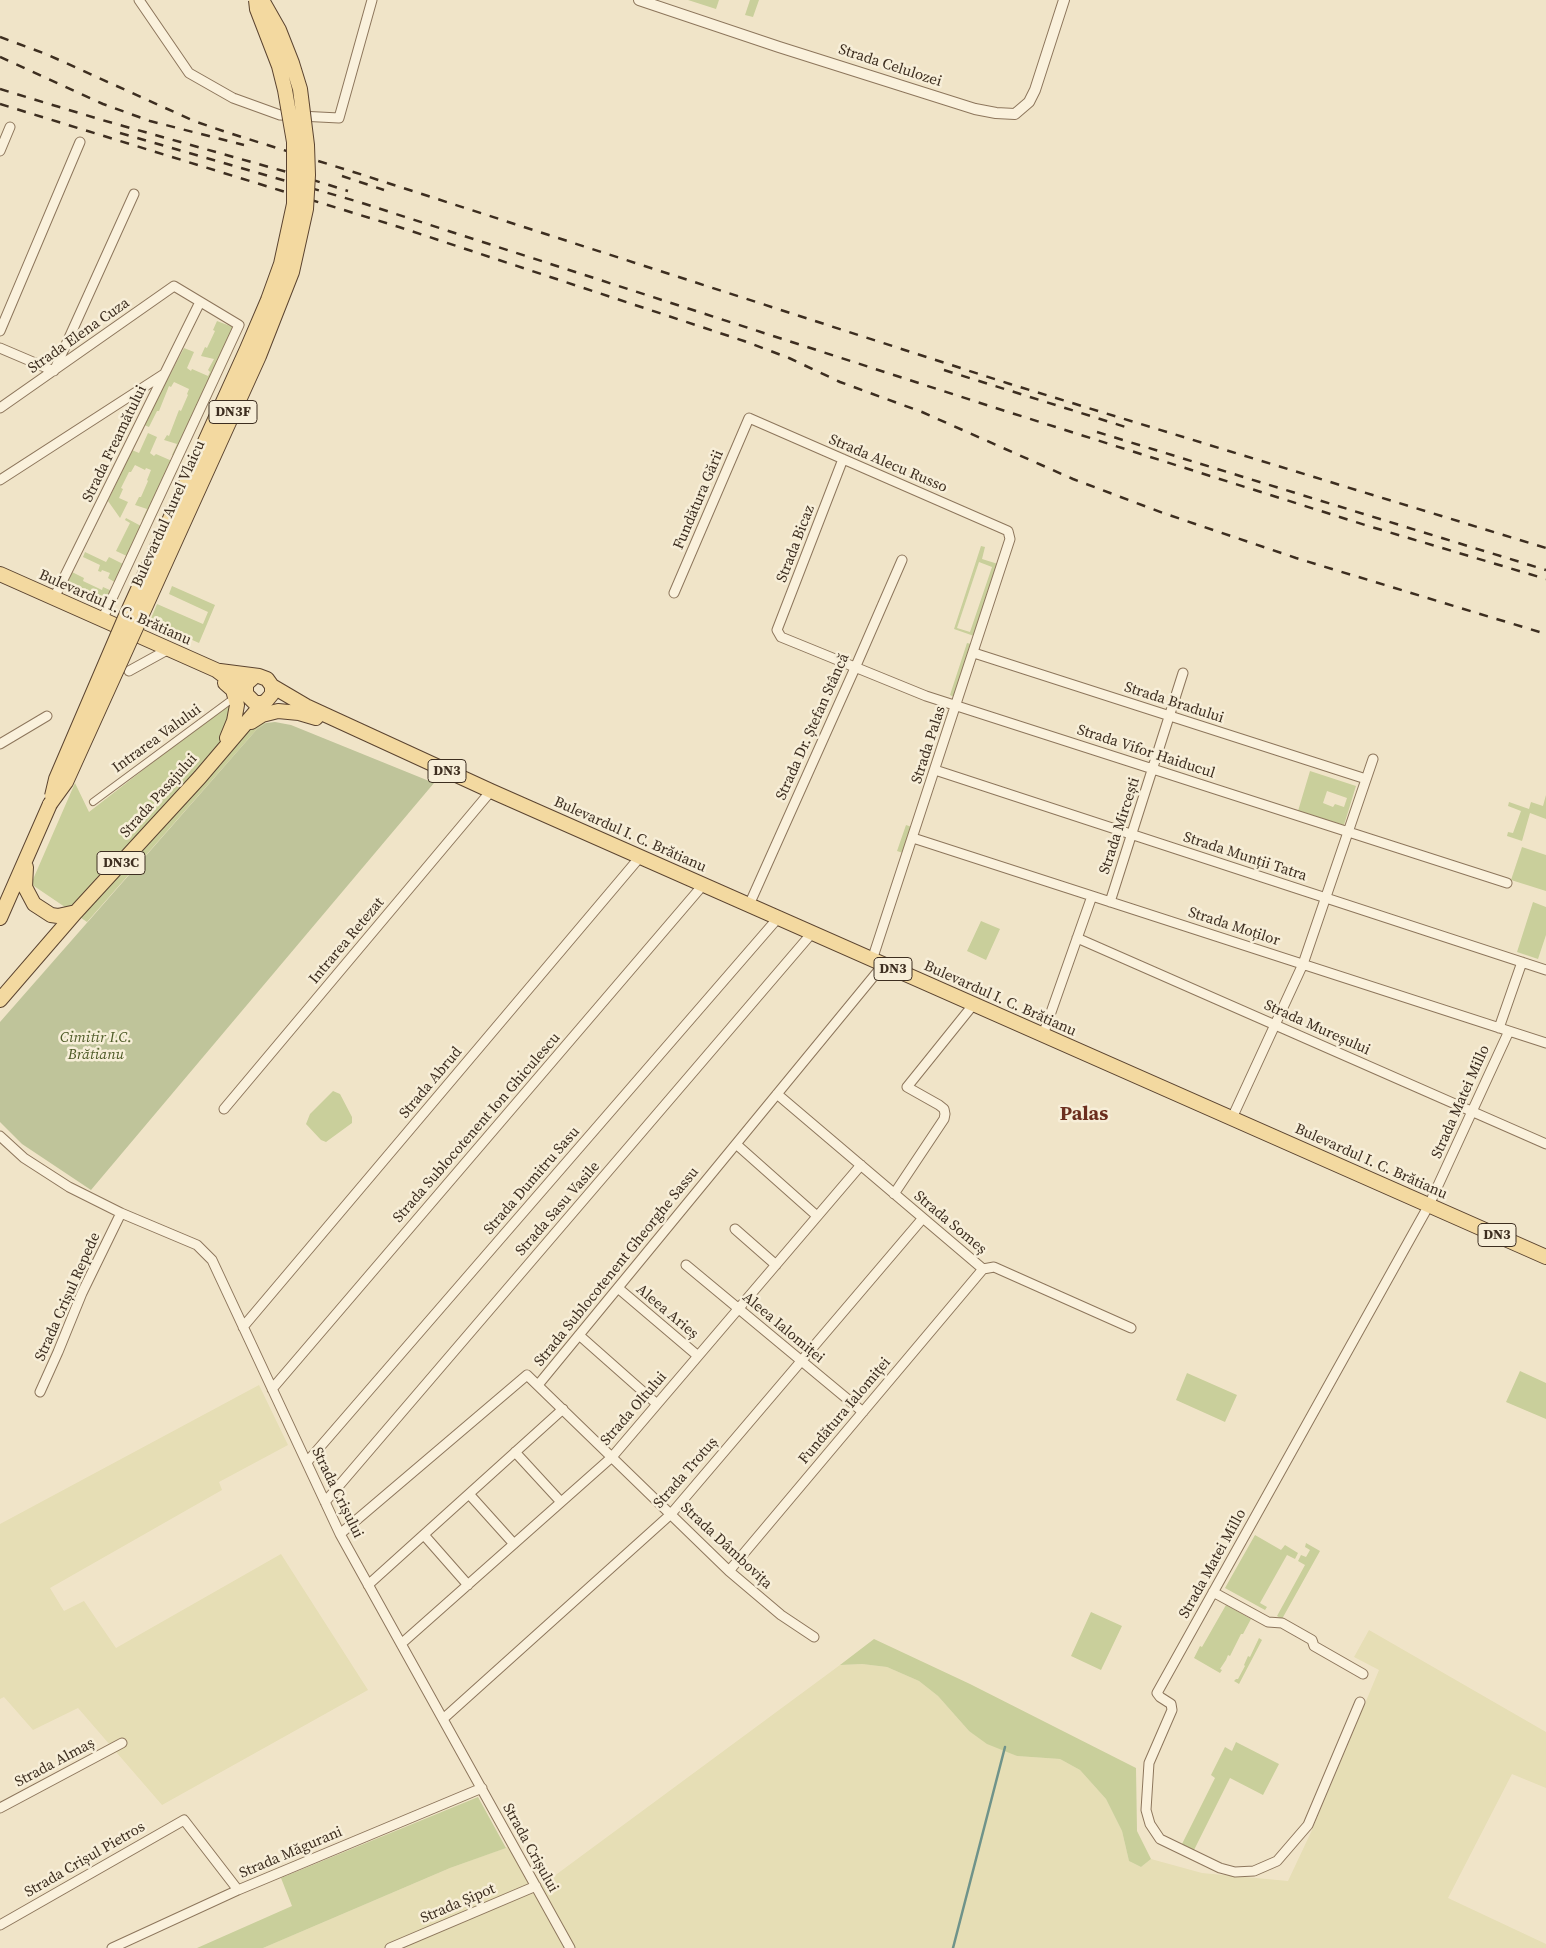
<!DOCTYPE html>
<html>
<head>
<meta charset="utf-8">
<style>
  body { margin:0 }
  canvas { display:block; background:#f0e4c8 }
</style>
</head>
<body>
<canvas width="1546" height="1948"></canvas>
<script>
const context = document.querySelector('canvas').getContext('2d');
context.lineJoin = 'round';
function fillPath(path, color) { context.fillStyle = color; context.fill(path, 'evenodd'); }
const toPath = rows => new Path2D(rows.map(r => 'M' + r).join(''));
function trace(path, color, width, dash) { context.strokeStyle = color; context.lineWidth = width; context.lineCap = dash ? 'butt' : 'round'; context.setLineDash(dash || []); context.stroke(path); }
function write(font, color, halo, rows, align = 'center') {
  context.font = font + ' "Source Serif 4",serif'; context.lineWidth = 5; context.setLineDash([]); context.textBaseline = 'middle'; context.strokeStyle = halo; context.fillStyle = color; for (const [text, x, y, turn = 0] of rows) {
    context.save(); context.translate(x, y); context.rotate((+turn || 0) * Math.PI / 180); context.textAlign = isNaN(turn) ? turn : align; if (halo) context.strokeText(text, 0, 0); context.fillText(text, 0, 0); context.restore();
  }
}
fillPath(toPath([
  [259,1385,288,1445,219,1482,222,1490,50,1588,64,1611,84,1601,116,1648,281,1554,368,1690,162,1805,78,1708,33,1730,4,1697,0,1699,0,1524],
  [1369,1630,1546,1732,1546,1788,1512,1774,1448,1898,1546,1944,1546,1948,263,1948,450,1868,516,1844,542,1885,840,1665,862,1664,887,1667,919,1681,938,1696,969,1731,1017,1756,1060,1759,1080,1770,1106,1799,1122,1831,1129,1861,1141,1867,1151,1859,1202,1873,1288,1881,1312,1830,1379,1670,1354,1657]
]), '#e6deb5');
fillPath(toPath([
  [688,0,719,0,716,9],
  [750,0,759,0,753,17,745,15],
  [217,321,233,327,129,557,116,551,130,523,125,520,126,518,141,526,144,521,142,520,147,509,135,505,139,497,141,497,148,481,147,480,151,470,146,468,145,470,135,465,131,472,129,472,121,488,123,489,119,498,128,502,120,518,108,501,132,450,139,453,148,433,157,437,150,453,154,456,156,454,172,461,174,456,172,455,177,444,164,440,167,435,169,436,179,410,181,411,188,395,187,394,189,389,174,382,171,387,169,386,159,411,157,411,149,427,144,425,184,348,194,352,187,368,191,371,192,369,208,376,210,372,208,370,214,359,201,356,205,347,207,348,215,331,213,330],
  [981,546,985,547,982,559,998,564,974,636,954,629],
  [979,562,992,567,970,632,957,628],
  [85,552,106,562,109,557,125,565,116,583,108,578,110,573,102,570,101,572,98,571,100,565,83,557],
  [72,572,84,578,83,581,102,590,103,587,112,591,107,601,68,582],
  [172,586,215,605,199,643,150,621,157,604,203,624,208,612,169,594],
  [967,643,971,644,954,697,950,695],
  [233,700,235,708,266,723,257,729,87,922,31,884,75,783,89,812],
  [1310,771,1356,786,1344,825,1298,811],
  [1327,791,1347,798,1344,807,1335,804,1333,807,1323,803],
  [1546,795,1546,819,1530,813,1522,841,1507,836,1508,832,1513,833,1521,811,1508,806,1509,802,1529,809,1531,802,1543,806],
  [906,825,912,827,903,853,897,851],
  [1522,847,1546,855,1546,891,1511,880],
  [1533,902,1546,907,1546,935,1538,959,1517,952],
  [981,921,1000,929,986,960,967,951],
  [333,1091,340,1094,352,1117,352,1123,326,1142,321,1140,306,1124,310,1114],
  [1520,1371,1546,1383,1546,1419,1506,1402],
  [1187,1373,1237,1395,1225,1422,1176,1400],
  [1255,1535,1281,1550,1285,1545,1298,1553,1295,1559,1287,1555,1260,1603,1267,1607,1265,1610,1225,1588],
  [1306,1543,1320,1551,1282,1619,1277,1616,1305,1565,1298,1561,1301,1555,1306,1557,1310,1550,1305,1547],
  [1226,1605,1251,1619,1243,1634,1241,1634,1230,1656,1228,1655,1226,1660,1220,1669,1222,1670,1220,1673,1194,1658,1200,1646,1202,1647],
  [1091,1612,1122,1626,1101,1670,1071,1656],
  [1259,1638,1262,1640,1239,1684,1234,1681,1236,1679,1238,1679,1245,1666,1244,1665,1248,1656,1250,1657],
  [874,1639,970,1684,1136,1768,1137,1831,1151,1859,1141,1867,1129,1861,1122,1831,1106,1799,1080,1770,1060,1759,1017,1756,987,1744,969,1731,938,1696,919,1681,887,1667,862,1664,840,1665],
  [1236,1742,1279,1764,1263,1795,1230,1778,1194,1850,1182,1844,1215,1778,1211,1775,1225,1747,1232,1751],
  [478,1797,506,1848,450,1868,263,1948,197,1948,292,1906,281,1878]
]), '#c9cf9b');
fillPath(toPath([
  [275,722,291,725,434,783,91,1190,22,1144,0,1122,0,1022,257,729,266,723]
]), '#bfc49a');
trace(toPath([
  [953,1948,1005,1747]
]), '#6f938a', 2.5);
const pedestrian = toPath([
  [93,802,235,697]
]);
const minor = toPath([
  [139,0,189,73,233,98,280,115,339,118,372,0],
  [0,151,10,127],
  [0,331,80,142],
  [0,348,54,371,134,194],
  [0,408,174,286,239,325,102,620],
  [843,459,777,630,781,637,926,696,1507,883],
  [0,480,164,374],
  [674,593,749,418,1008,531,1010,539,872,960],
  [54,598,200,302],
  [974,653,1366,779],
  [129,671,169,649],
  [0,744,47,716],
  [935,770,1546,970],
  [913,838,1546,1043],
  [1110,902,1183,673],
  [749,905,855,668,902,560],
  [1077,938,1546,1144],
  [1499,1028,1522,962],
  [1043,1035,1092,896],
  [777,1094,983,1269],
  [224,1109,491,791],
  [1232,1118,1303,964,1373,759],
  [0,1136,24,1158,69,1187,121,1213,197,1245,212,1260,340,1534,570,1948],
  [736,1144,817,1216],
  [894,1194,944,1119,945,1114,944,1109,939,1105,907,1087,973,1005],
  [735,1229,776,1265],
  [686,1265,863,1412],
  [983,1269,994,1267,1131,1328],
  [618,1288,698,1356],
  [243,1327,640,857],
  [579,1335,657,1404],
  [538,1385,883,965],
  [272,1389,703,885],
  [40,1392,58,1352,82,1293,121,1213],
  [515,1452,561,1502],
  [307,1462,778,918],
  [469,1494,514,1544],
  [325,1502,812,933],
  [340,1534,527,1375,729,1571,781,1615,814,1637],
  [424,1535,468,1585],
  [729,1571,983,1269],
  [368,1585,563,1409],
  [1213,1592,1268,1622,1282,1623,1312,1640,1314,1646,1363,1674],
  [401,1644,612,1457,861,1165],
  [1360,1702,1308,1825,1277,1861,1254,1871,1235,1872,1220,1868,1160,1839,1150,1824,1146,1810,1149,1763,1172,1710,1171,1704,1160,1697,1157,1693,1429,1205,1509,1031],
  [443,1719,671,1514,923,1218],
  [0,1808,122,1743],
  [0,1925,184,1820,238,1890],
  [112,1948,238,1890,482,1788],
  [390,1948,536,1886]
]);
const tertiary = toPath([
  [639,0,779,47,975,109,996,113,1015,114,1029,102,1035,90,1064,0]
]);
const primary = toPath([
  [0,574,216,670,245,692],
  [220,671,259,676,267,679,272,686,272,694,267,700,263,703,255,703,246,694,246,684,255,676],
  [225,683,233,690,237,705,234,721,227,738],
  [272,686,306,706,491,791,1546,1257],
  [251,722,262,715,278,711,299,713,316,718],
  [26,867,25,887,34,904,51,915,58,916,76,912],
  [0,918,50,804],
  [0,1000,76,912,200,777,263,703]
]);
trace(pedestrian, '#8d765c', 8);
trace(minor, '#8d765c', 11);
trace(tertiary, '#8d765c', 12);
trace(primary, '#5b4430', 16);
trace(pedestrian, '#faf1dc', 6);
trace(minor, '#faf1dc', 9);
trace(tertiary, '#faf1dc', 10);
trace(primary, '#f3d9a0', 14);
trace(toPath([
  [0,37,46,54,194,121,226,132,363,175,1010,384,1546,548],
  [0,57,103,104,150,121,244,145],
  [0,89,102,120,294,174,348,191],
  [0,104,399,227,744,341,789,358,840,382,922,412,1073,479,1163,513,1296,558,1546,634],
  [120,133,359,202,1002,410,1365,525,1546,579],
  [342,176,384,190],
  [944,370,1132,429],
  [1097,432,1546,570]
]), '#3d2e20', 2.5, [9, 9]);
const primaryBridge = toPath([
  [52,796,56,779,125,618,247,349,268,300,281,264,294,204,294,142,285,90,279,66,257,9,256,0],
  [50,804,66,782,259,356,292,272,306,209,308,175,307,145,300,89,292,63,279,30,262,0]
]);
trace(primaryBridge, '#5b4430', 16, []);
trace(primaryBridge, '#f3d9a0', 14);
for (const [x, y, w] of [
  [233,412,48],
  [447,771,38],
  [121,863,48],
  [893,969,38],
  [1497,1235,38]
]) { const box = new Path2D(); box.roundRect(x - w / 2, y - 11.5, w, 23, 4); context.fillStyle = '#f7eed8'; context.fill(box); trace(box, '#3d2e20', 1); }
write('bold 14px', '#3d2e20', null, [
  ["DN3F",233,412],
  ["DN3",447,771],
  ["DN3C",121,863],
  ["DN3",893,969],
  ["DN3",1497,1235]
]);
write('15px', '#3d2e20', '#f7eed8', [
  ["Strada Celulozei",890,66,18],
  ["Strada Elena Cuza",79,336,-35],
  ["Strada Freamătului",115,444,-64],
  ["Strada Alecu Russo",888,464,23],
  ["Fundătura Gării",699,500,-67],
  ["Bulevardul Aurel Vlaicu",169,514,-66],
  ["Strada Bicaz",796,544,-69],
  ["Bulevardul I. C. Brătianu",115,608,24],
  ["Strada Bradului",1174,703,18],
  ["Strada Dr. Ștefan Stâncă",813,727,-66],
  ["Intrarea Valului",157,739,-36],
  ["Strada Palas",929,745,-72],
  ["Strada Vifor Haiducul",1146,752,18],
  ["Strada Pasajului",159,796,-48],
  ["Strada Mircești",1120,826,-72],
  ["Bulevardul I. C. Brătianu",630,835,24],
  ["Strada Munții Tatra",1245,857,18],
  ["Strada Moților",1234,927,18],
  ["Intrarea Retezat",347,941,-50],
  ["Bulevardul I. C. Brătianu",1000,999,24],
  ["Strada Mureșului",1317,1028,24],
  ["Strada Abrud",431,1083,-50],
  ["Strada Matei Millo",1461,1102,-66],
  ["Strada Sublocotenent Ion Ghiculescu",477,1128,-49],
  ["Bulevardul I. C. Brătianu",1371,1162,24],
  ["Strada Dumitru Sasu",532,1181,-49],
  ["Strada Sasu Vasile",558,1209,-49],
  ["Strada Someș",950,1223,40],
  ["Strada Sublocotenent Gheorghe Sassu",617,1267,-51],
  ["Strada Crișul Repede",68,1297,-66],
  ["Aleea Arieș",667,1312,40],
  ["Aleea Ialomiței",783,1328,40],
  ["Strada Oltului",634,1409,-49],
  ["Fundătura Ialomiței",845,1411,-50],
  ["Strada Trotuș",686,1473,-49],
  ["Strada Crișului",337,1493,64],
  ["Strada Dâmbovița",726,1546,43],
  ["Strada Matei Millo",1213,1564,-61],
  ["Strada Almaș",55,1763,-28],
  ["Strada Crișului",530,1848,61],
  ["Strada Măgurani",291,1853,-23],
  ["Strada Crișul Pietros",85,1860,-30],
  ["Strada Șipot",458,1904,-23]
]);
write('italic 15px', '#4d5a26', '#f7eed8', [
  ["Cimitir I.C.",96,1038],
  ["Brătianu",96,1055]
]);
write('bold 20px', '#6b2e1e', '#f7eed8', [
  ["Palas",1084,1115]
]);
</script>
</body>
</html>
